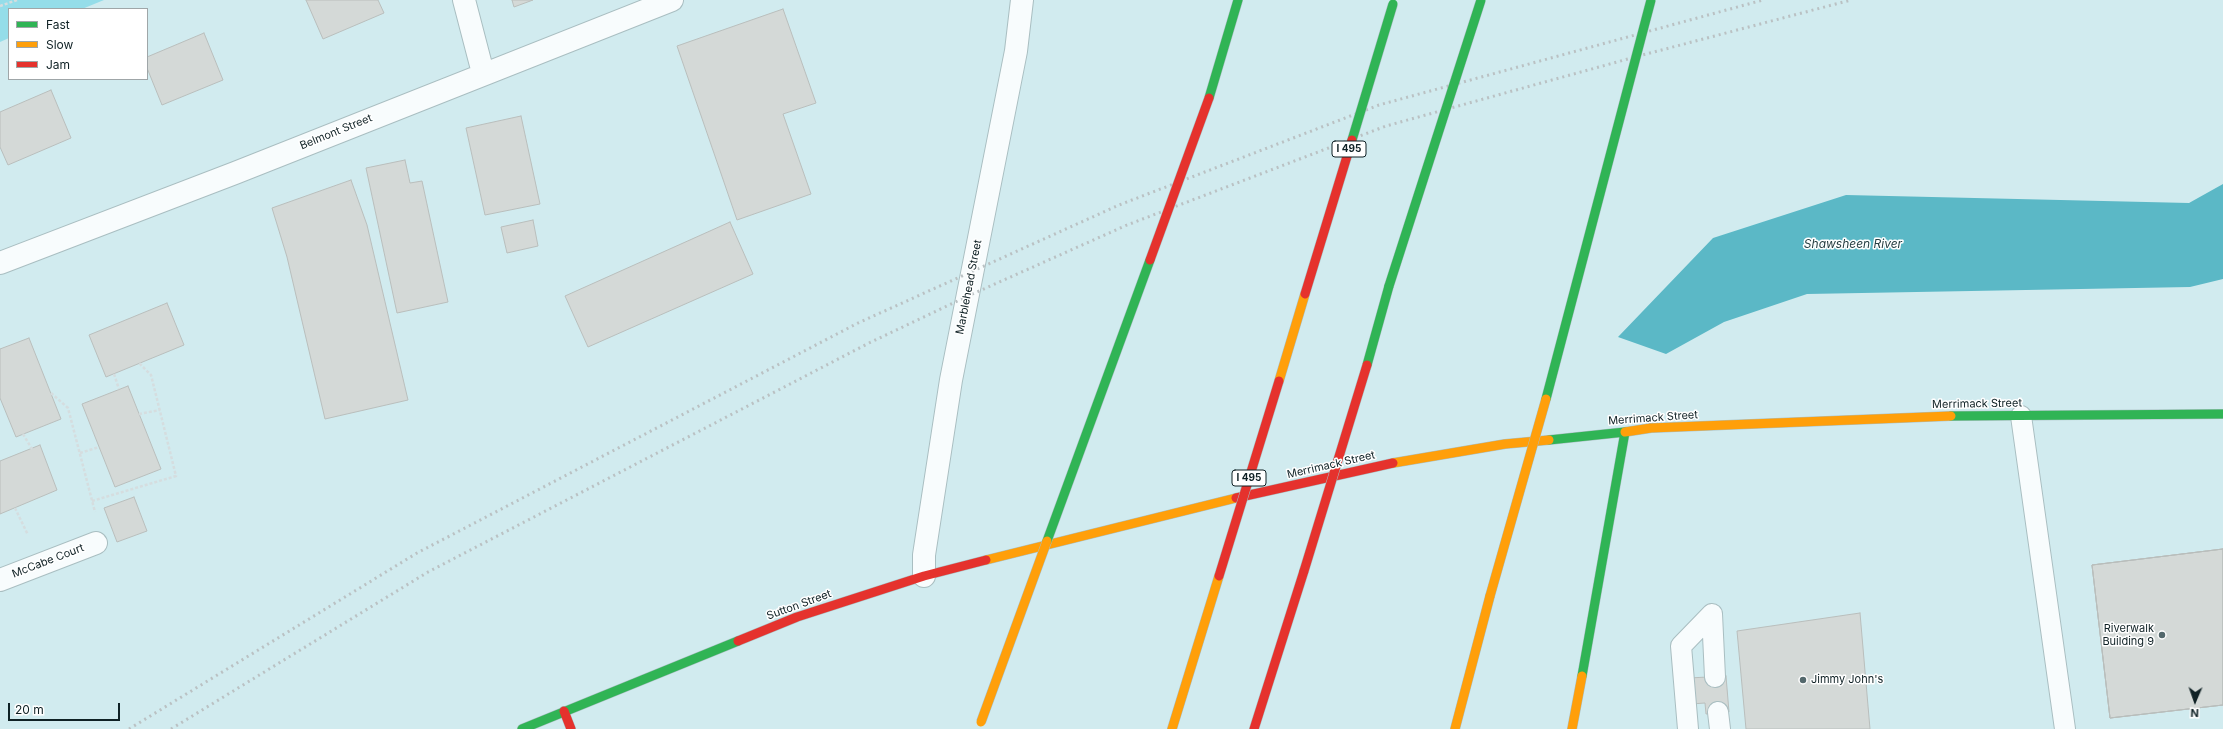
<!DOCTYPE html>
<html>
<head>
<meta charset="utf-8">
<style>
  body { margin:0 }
  #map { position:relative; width:2223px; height:729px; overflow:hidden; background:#d1ebef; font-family:Inter,sans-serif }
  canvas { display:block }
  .legend { position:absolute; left:8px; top:8px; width:140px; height:72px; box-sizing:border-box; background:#fff; border:1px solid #9fa6a8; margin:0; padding:5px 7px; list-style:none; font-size:12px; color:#0f2125 }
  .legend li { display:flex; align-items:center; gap:8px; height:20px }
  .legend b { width:20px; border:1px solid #9fa6a8 }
  .north { position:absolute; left:2175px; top:681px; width:40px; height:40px; -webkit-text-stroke:3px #fff; paint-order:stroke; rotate:182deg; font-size:11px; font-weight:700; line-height:16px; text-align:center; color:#0f2125 }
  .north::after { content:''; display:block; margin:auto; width:14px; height:18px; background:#0f2125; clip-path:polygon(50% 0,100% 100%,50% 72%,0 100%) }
  .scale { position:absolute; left:8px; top:703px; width:112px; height:18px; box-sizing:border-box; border:2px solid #0f2125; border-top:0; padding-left:5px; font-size:12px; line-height:14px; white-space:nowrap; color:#0f2125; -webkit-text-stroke:3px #fff; paint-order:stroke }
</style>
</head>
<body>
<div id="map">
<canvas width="2223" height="729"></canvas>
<ul class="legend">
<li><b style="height:5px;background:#30b455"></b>Fast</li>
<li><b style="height:5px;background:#ff9f0a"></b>Slow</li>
<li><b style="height:5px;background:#e5322d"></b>Jam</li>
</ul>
<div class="north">N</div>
<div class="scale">20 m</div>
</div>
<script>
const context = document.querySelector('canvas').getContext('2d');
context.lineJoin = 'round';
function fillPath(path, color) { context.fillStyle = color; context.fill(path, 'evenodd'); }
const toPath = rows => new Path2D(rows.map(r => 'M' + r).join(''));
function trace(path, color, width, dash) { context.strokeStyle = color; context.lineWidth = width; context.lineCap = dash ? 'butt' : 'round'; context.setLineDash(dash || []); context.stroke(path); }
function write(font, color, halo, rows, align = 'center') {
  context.font = font + ' Inter,sans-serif'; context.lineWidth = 3; context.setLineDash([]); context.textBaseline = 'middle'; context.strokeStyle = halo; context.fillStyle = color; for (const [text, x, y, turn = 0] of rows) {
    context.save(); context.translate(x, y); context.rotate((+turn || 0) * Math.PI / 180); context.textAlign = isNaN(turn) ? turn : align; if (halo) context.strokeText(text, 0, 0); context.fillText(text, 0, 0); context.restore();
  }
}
fillPath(toPath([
  [0,0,104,0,82,9,9,9,9,38,0,42]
]), '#94dde9');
fillPath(toPath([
  [2223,184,2223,279,2190,287,1807,294,1724,322,1666,354,1618,337,1713,238,1846,195,2189,203]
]), '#5bb8c6');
const building = toPath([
  [306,0,378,0,384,13,323,39,306,0],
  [512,0,533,0,514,7,512,0],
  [783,9,816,103,783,114,811,194,737,220,677,46,783,9],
  [204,33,223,80,162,105,147,68,147,57,204,33],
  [51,90,71,138,8,165,0,147,0,112,51,90],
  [521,116,540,204,485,215,466,128,521,116],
  [405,160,410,183,422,181,448,302,397,313,366,168,405,160],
  [351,180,367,225,408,400,325,419,287,257,272,208,351,180],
  [533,220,538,246,507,253,501,227,533,220],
  [730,222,753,274,588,347,565,296,730,222],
  [167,303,184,345,106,377,89,335,167,303],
  [29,338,61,419,16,437,0,398,0,349,29,338],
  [128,386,161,469,115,487,82,404,128,386],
  [40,445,57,490,0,514,0,461,40,445],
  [134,497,147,531,117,542,104,508,134,497],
  [2223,549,2223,705,2110,718,2092,565,2223,549],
  [2223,549,2223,705,2110,718,2092,565,2223,549],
  [2223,549,2223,705,2110,718,2092,565,2223,549],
  [1860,613,1870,729,1746,729,1737,631,1860,613],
  [1726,676,1729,712,1706,714,1705,703,1691,704,1689,678,1726,676]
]);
fillPath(building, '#d4d9d7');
trace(building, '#b9bebc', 1);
const lane = toPath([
  [2021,416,2065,729],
  [1712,614,1715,677],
  [1718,712,1720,729],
  [1688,729,1681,646,1712,614]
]);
const street = toPath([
  [464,0,483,73],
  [0,263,235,173,672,0],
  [924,576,924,555,951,380,1016,51,1022,0],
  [0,580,96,543]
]);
const fast = toPath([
  [1209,98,1238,0],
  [1367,365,1389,286],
  [1951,416,2223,414],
  [1549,440,1625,432,1582,676],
  [522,729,738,641]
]);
const slow = toPath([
  [1279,381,1305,294],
  [1625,432,1651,428,1951,416],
  [1393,463,1505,444,1549,440],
  [986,560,1236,498],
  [1172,729,1219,576],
  [1455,729,1490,596],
  [1572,729,1582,676]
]);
const jam = toPath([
  [1236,498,1393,463],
  [738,641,797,617,924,576,986,560],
  [564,711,571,729],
  [1254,729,1304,571]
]);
trace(lane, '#a9bec1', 22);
trace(street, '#a9bec1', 24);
trace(fast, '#a9bec1', 10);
trace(slow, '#a9bec1', 10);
trace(jam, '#a9bec1', 10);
trace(toPath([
  [0,6,17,0],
  [114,374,119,389],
  [51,393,68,408,95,512],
  [139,414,160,410],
  [23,434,32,449],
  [80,453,99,447],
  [92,501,176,476,151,375,139,363],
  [15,508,28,535]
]), '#d5dddf', 2.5, [3, 2]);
trace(lane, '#f8fcfd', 20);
trace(street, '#f8fcfd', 22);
trace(fast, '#30b455', 9);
trace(slow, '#ff9f0a', 9);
trace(jam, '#e5322d', 9);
trace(toPath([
  [129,729,417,553,858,323,1119,205,1379,105,1763,0],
  [171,729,428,572,869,343,968,296,1127,225,1386,126,1635,57,1851,0]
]), '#bac1c3', 3, [2, 4]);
const fastBridge = toPath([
  [1352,140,1393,4],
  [1389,286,1481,0],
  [1546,399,1651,0],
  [1047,541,1150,260]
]);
const slowBridge = toPath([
  [1490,596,1546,399],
  [981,722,1047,541]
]);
const jamBridge = toPath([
  [1150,260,1209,98],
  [1305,294,1352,140],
  [1304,571,1367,365],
  [1219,576,1279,381]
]);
trace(fastBridge, '#a9bec1', 10, []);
trace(slowBridge, '#a9bec1', 10, []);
trace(jamBridge, '#a9bec1', 10, []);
trace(fastBridge, '#30b455', 9);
trace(slowBridge, '#ff9f0a', 9);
trace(jamBridge, '#e5322d', 9);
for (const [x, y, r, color] of [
  [2162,635,4,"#53686c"],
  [1803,680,4,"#53686c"]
]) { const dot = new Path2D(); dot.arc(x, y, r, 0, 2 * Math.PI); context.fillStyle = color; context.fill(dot); trace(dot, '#fff', 1.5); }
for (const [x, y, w] of [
  [1349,149,34],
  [1249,478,34]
]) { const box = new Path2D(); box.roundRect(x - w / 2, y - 8, w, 16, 3); context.fillStyle = '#fff'; context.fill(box); trace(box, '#0f2125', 1); }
write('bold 10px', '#0f2125', null, [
  ["I 495",1349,149],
  ["I 495",1249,478]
]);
write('11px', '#0f2125', '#fff', [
  ["Belmont Street",336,132,-22],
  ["Marblehead Street",969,287,-79],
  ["Merrimack Street",1977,404,-1],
  ["Merrimack Street",1653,418,-4],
  ["Merrimack Street",1331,465,-13],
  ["McCabe Court",48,561,-21],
  ["Sutton Street",799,605,-20]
]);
write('11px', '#0f2125', '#fff', [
  ["Riverwalk",2154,629],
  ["Building 9",2154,642],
  ["Jimmy John's",1811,680,"left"]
], 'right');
write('italic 12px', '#253e42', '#fff', [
  ["Shawsheen River",1853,244]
]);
</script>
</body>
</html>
